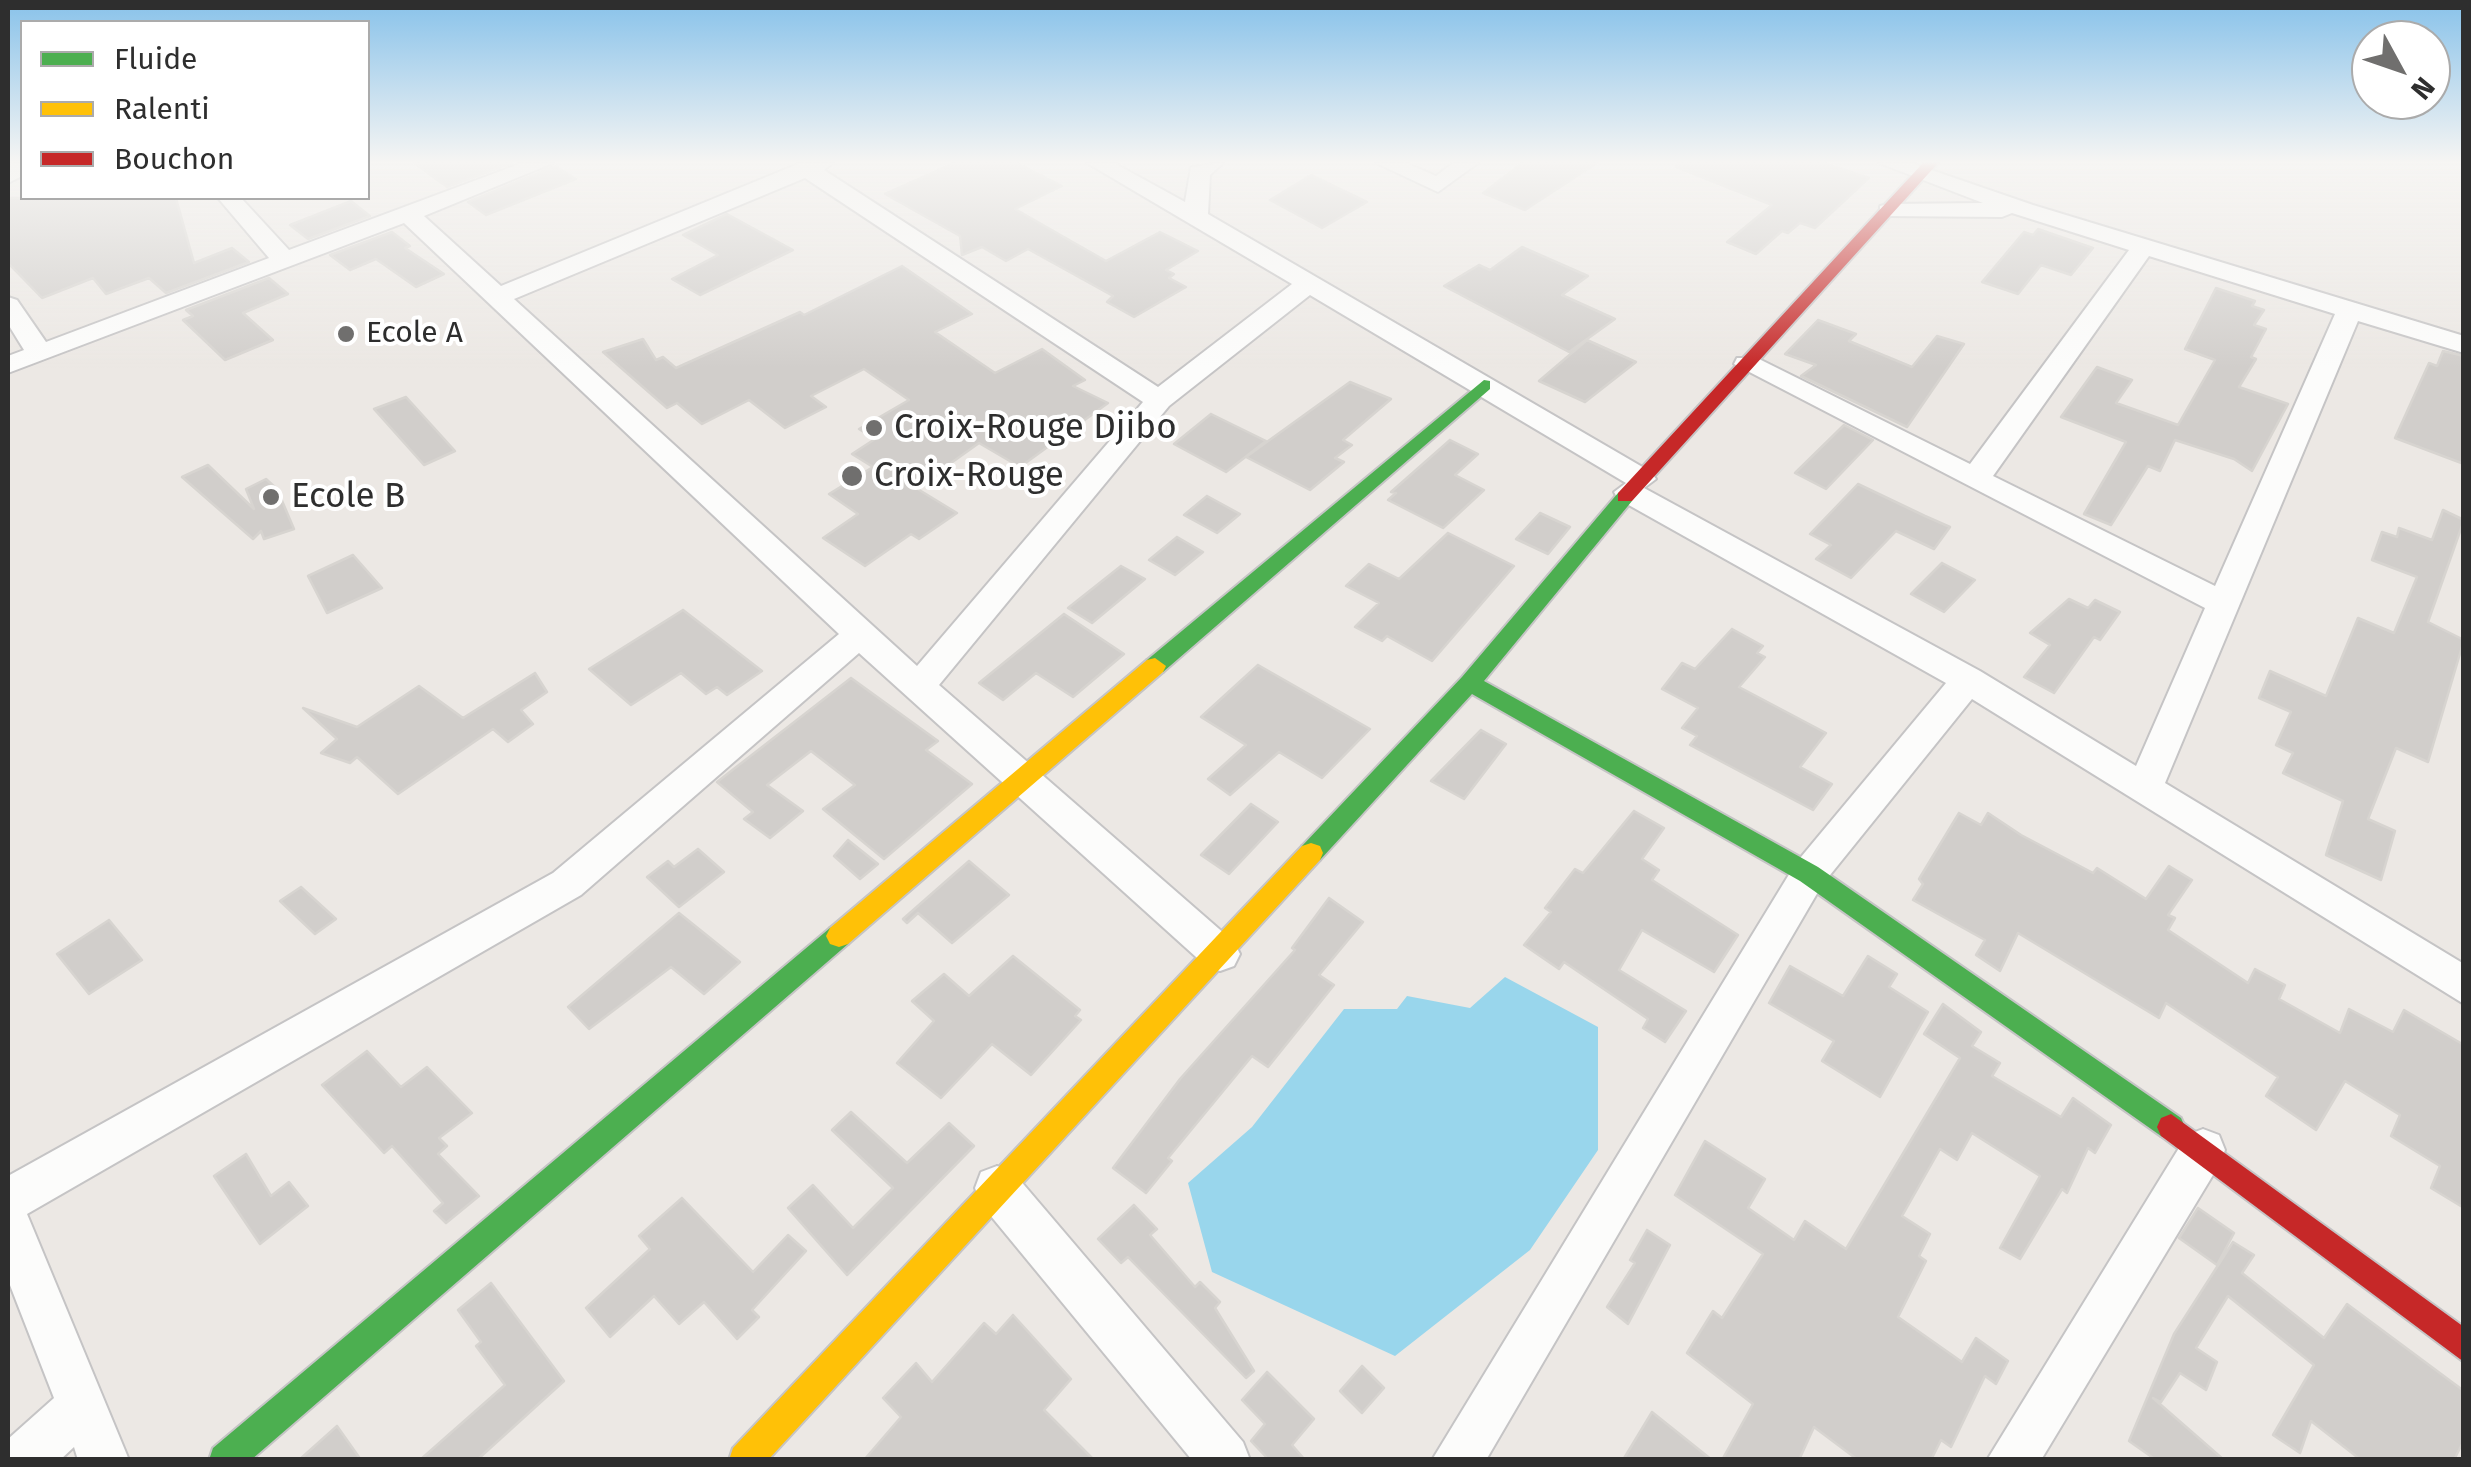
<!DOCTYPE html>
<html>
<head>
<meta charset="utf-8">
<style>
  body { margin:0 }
  #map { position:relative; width:2471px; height:1467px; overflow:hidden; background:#ece8e4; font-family:"Fira Sans",sans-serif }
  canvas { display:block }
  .frame { position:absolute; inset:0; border:10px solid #2e2e2e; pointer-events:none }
  .legend { position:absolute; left:20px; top:20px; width:350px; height:180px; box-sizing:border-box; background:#fff; border:2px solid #ababab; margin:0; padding:12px 18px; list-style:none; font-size:30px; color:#2e2e2e }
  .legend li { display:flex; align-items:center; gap:20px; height:50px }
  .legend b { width:50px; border:2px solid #ababab }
  .north { position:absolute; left:2351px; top:20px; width:100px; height:100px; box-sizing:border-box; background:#fff; border:2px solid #ababab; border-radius:50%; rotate:130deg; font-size:28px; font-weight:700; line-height:40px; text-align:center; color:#2e2e2e }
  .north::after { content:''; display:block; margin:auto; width:35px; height:45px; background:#706f6e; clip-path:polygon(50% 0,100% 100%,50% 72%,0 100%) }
</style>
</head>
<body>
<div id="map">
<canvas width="2471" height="1467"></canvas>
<div class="frame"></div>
<ul class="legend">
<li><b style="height:12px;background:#4caf50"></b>Fluide</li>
<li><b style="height:12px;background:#ffc107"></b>Ralenti</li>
<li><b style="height:12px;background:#c62828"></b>Bouchon</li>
</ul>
<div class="north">N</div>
</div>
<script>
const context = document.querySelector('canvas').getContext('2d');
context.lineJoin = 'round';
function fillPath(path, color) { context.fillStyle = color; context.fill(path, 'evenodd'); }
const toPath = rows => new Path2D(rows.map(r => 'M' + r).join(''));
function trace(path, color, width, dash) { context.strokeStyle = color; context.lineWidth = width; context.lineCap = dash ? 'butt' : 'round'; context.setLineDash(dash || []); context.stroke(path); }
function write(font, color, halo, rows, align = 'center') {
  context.font = font + ' "Fira Sans",sans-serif'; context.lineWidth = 8; context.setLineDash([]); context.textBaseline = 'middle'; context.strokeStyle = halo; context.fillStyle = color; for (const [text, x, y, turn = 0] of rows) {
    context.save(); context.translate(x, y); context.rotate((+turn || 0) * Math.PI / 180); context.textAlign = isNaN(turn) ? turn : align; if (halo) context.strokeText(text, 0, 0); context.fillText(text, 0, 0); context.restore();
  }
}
fillPath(toPath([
  [1505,977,1598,1027,1598,1150,1530,1250,1395,1356,1212,1272,1188,1183,1252,1127,1344,1009,1397,1009,1407,996,1470,1008]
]), '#99d6ec');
const building = toPath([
  [414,163,512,163,447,187,414,163],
  [954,163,1017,163,1062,186,1015,209,1106,261,1160,232,1198,251,1166,270,1174,274,1169,278,1186,287,1134,317,1107,302,1113,296,1028,249,1006,261,982,247,962,255,960,236,885,194,954,163],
  [1522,163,1597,163,1525,210,1483,193,1522,163],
  [1677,163,1824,163,1869,178,1815,228,1800,223,1788,233,1782,231,1756,254,1727,242,1772,205,1676,167,1677,163],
  [555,166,576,179,486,215,468,202,555,166],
  [1311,175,1367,202,1322,228,1270,200,1311,175],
  [8,198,176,198,194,263,232,248,249,262,166,293,149,278,106,294,93,278,42,298,8,263,8,198],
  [351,201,370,216,308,239,290,225,351,201],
  [727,214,793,250,700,295,672,279,718,255,683,235,727,214],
  [2038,229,2093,248,2071,275,2041,265,2018,294,1982,282,2024,232,2033,235,2038,229],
  [392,232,410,246,405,248,444,274,416,287,376,259,350,270,330,255,392,232],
  [1522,247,1588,276,1562,295,1615,319,1569,352,1444,286,1479,265,1490,270,1522,247],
  [902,266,972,314,935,332,995,373,1042,349,1085,380,1073,386,1108,403,1020,467,979,443,916,488,957,513,919,539,911,534,865,566,823,538,858,514,829,494,873,467,852,454,875,439,859,429,909,400,864,369,811,396,826,407,785,428,749,400,702,424,677,403,667,408,603,352,643,339,656,360,663,357,676,368,800,312,804,315,902,266],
  [269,278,288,294,243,313,273,340,225,360,183,320,193,316,186,310,269,278],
  [2216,288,2255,301,2252,306,2264,310,2254,325,2266,329,2251,357,2256,359,2239,387,2288,404,2252,471,2234,459,2175,440,2160,471,2148,466,2111,525,2084,514,2126,442,2061,417,2097,367,2132,380,2116,403,2178,425,2215,360,2185,349,2216,288],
  [1818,320,1856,334,1849,341,1912,367,1937,336,1964,344,1907,427,1801,376,1816,365,1785,354,1818,320],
  [1587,340,1636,362,1585,402,1539,381,1587,340],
  [2443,351,2464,356,2464,464,2395,438,2429,363,2437,366,2443,351],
  [1350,382,1391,399,1343,440,1352,445,1335,458,1344,462,1310,490,1246,457,1350,382],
  [406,397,455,451,424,465,374,409,406,397],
  [1211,414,1266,441,1226,472,1174,444,1211,414],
  [1844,425,1873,440,1826,489,1795,473,1844,425],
  [1450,440,1478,454,1455,475,1484,490,1443,528,1388,500,1396,493,1391,492,1450,440],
  [208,465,254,509,246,489,266,479,277,489,294,529,264,539,261,531,253,539,182,477,208,465],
  [1858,484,1925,516,1950,527,1934,549,1896,531,1851,578,1816,559,1831,545,1810,534,1858,484],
  [1207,496,1240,514,1217,533,1184,515,1207,496],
  [2443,510,2464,520,2428,622,2464,640,2428,762,2396,748,2368,819,2395,831,2381,880,2326,855,2343,801,2283,773,2293,753,2276,745,2291,712,2259,698,2270,671,2326,696,2358,618,2394,633,2417,577,2372,560,2382,532,2397,537,2399,528,2432,540,2443,510],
  [1540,513,1570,527,1548,554,1516,539,1540,513],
  [1448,533,1514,566,1432,661,1387,636,1382,641,1355,627,1379,603,1346,586,1369,564,1399,579,1448,533],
  [1177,537,1203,552,1175,575,1149,560,1177,537],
  [353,555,382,588,327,613,308,576,353,555],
  [1942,563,1975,580,1944,612,1911,594,1942,563],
  [1121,566,1145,579,1092,623,1068,608,1121,566],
  [2069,599,2088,608,2095,600,2120,612,2100,640,2094,637,2054,693,2024,677,2050,645,2030,633,2069,599],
  [683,610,762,671,727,695,717,687,706,694,681,673,631,705,589,669,683,610],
  [1064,614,1124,654,1073,697,1036,673,1003,700,979,683,1064,614],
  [1732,629,1763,646,1757,653,1765,657,1739,687,1826,733,1800,767,1832,784,1813,810,1690,745,1697,736,1682,728,1698,708,1662,689,1682,663,1695,669,1732,629],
  [1258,665,1370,729,1322,778,1279,752,1230,795,1208,779,1246,745,1201,717,1258,665],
  [535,673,547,692,521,710,533,724,508,742,493,729,398,794,357,757,350,763,321,753,337,739,303,708,357,727,419,686,463,718,535,673],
  [851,678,938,741,926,750,972,784,884,859,823,809,855,785,811,751,767,785,803,811,770,838,744,819,753,812,717,782,851,678],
  [1481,730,1506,744,1464,799,1431,781,1481,730],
  [1251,804,1278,822,1229,874,1201,855,1251,804],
  [1634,811,1664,828,1642,859,1659,870,1652,880,1738,935,1714,972,1642,930,1619,970,1686,1011,1665,1042,1643,1028,1648,1019,1564,962,1559,969,1524,945,1551,912,1545,908,1575,869,1583,873,1634,811],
  [1959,813,1981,825,1988,813,2021,835,2093,873,2097,868,2146,899,2169,866,2192,880,2168,915,2175,918,2168,930,2248,983,2255,969,2285,985,2279,999,2340,1033,2349,1009,2393,1032,2404,1010,2464,1045,2464,1208,2431,1188,2440,1166,2391,1136,2400,1115,2345,1081,2316,1130,2266,1096,2278,1077,2166,1003,2159,1018,2018,933,2000,971,1976,955,1985,940,1913,900,1923,884,1919,879,1959,813],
  [848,840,878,864,860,879,834,856,848,840],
  [698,849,724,872,679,907,647,877,668,861,674,867,698,849],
  [969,861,1009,895,952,943,918,913,907,923,903,919,969,861],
  [301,887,336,919,315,934,280,901,301,887],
  [1329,898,1363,922,1319,975,1334,985,1268,1067,1252,1056,1168,1158,1172,1161,1146,1193,1113,1168,1180,1079,1295,950,1292,948,1329,898],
  [679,913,740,962,704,994,671,967,589,1029,568,1007,679,913],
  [109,920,142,960,89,994,57,954,109,920],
  [1013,956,1080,1010,1075,1016,1081,1020,1031,1075,992,1044,941,1098,897,1063,934,1021,912,1001,944,974,969,996,1013,956],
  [1868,956,1897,974,1889,987,1928,1012,1880,1097,1822,1061,1834,1041,1769,1003,1790,966,1843,996,1868,956],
  [1943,1004,1981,1032,1972,1046,2000,1063,1992,1076,2061,1117,2073,1098,2111,1125,2095,1153,2088,1148,2067,1193,2062,1189,2020,1259,2000,1248,2040,1176,1972,1133,1957,1160,1940,1149,1902,1216,1930,1234,1919,1256,1926,1261,1898,1317,1962,1362,1976,1338,2008,1361,1996,1384,1985,1376,1951,1447,1941,1440,1931,1460,1858,1460,1814,1427,1799,1460,1722,1460,1753,1404,1687,1353,1713,1311,1722,1318,1763,1254,1675,1195,1705,1141,1765,1179,1748,1208,1794,1240,1805,1221,1846,1249,1960,1058,1924,1034,1943,1004],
  [367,1051,401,1087,427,1067,472,1113,439,1138,447,1146,438,1154,479,1196,446,1223,434,1211,443,1203,392,1146,384,1153,322,1085,367,1051],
  [851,1112,907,1163,949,1123,974,1146,847,1275,788,1208,813,1185,853,1228,893,1188,832,1130,851,1112],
  [246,1154,271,1196,289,1182,308,1206,260,1244,214,1176,246,1154],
  [682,1198,753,1272,788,1235,806,1251,752,1310,759,1317,737,1339,704,1302,679,1324,654,1296,610,1337,586,1308,650,1249,639,1236,682,1198],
  [1134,1205,1157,1229,1150,1235,1195,1287,1200,1282,1220,1302,1215,1308,1254,1371,1246,1378,1128,1257,1121,1263,1098,1239,1134,1205],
  [2198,1208,2234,1233,2217,1265,2179,1238,2198,1208],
  [1647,1230,1670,1245,1628,1324,1607,1307,1635,1263,1630,1260,1647,1230],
  [2233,1242,2254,1255,2242,1273,2324,1338,2347,1304,2464,1391,2464,1440,2454,1460,2361,1460,2311,1421,2300,1453,2273,1435,2314,1365,2228,1296,2196,1348,2217,1362,2206,1390,2180,1373,2161,1402,2153,1398,2224,1460,2156,1460,2129,1441,2174,1334,2233,1242],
  [491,1283,564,1381,477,1460,420,1460,505,1385,476,1346,481,1342,458,1310,491,1283],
  [1013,1315,1071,1379,1044,1410,1094,1460,864,1460,901,1417,883,1398,916,1363,932,1382,984,1323,996,1334,1013,1315],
  [1362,1366,1384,1388,1362,1413,1340,1391,1362,1366],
  [1267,1372,1314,1419,1292,1445,1305,1460,1269,1460,1251,1441,1265,1424,1242,1400,1267,1372],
  [1652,1412,1712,1460,1623,1460,1652,1412],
  [337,1426,361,1460,299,1460,337,1426]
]);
fillPath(building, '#d1cecb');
trace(building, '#d7d4d0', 2.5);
const street = toPath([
  [11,163,22,163,22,176,8,183,11,163],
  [522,163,553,163,424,216,501,286,798,164,833,163,824,170,1158,387,1292,284,1087,163,1114,163,1185,202,1191,167,1223,163,1210,175,1208,214,1651,472,1656,479,1644,488,1980,671,2136,766,2205,608,1734,364,1737,358,1757,358,1970,464,2129,250,2012,213,2002,217,1880,216,1880,206,1888,204,1983,203,1879,163,1911,163,2033,205,2464,336,2464,353,2358,321,2165,783,2464,964,2464,1004,1972,699,1822,885,1486,1460,1432,1460,1796,863,1946,683,1618,499,1614,492,1626,483,1310,295,1169,406,939,685,1234,942,1240,954,1234,966,1220,971,1206,966,859,653,581,895,27,1214,129,1460,78,1460,74,1447,60,1460,8,1460,8,1439,54,1398,8,1280,8,1176,553,873,839,634,404,223,8,373,8,356,24,350,8,324,8,297,17,300,46,342,269,258,218,198,241,198,289,250,522,163],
  [805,178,1143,402,917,666,514,299,805,178],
  [2149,256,2335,314,2215,586,1993,476,2149,256],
  [1376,163,1406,163,1436,176,1453,163,1478,163,1438,192,1376,163],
  [2203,1129,2219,1135,2225,1150,2219,1165,2041,1460,1987,1460,2187,1135,2203,1129],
  [997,1166,1013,1172,1243,1442,1250,1460,1192,1460,981,1204,975,1188,981,1172,997,1166]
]);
const fast = toPath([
  [1484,380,1490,381,1490,389,1163,672,1147,672,1144,666,1147,660,1484,380],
  [1625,491,1632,493,1632,501,1484,681,1818,867,2181,1118,2185,1127,2181,1136,2171,1140,2161,1136,1800,881,1472,694,1320,860,1311,863,1302,860,1299,853,1302,846,1462,677,1618,493,1625,491],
  [839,925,848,928,852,936,848,944,251,1460,209,1460,213,1448,830,928,839,925]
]);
const slow = toPath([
  [1155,658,1166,666,1163,672,848,944,839,947,830,944,826,936,830,928,1147,660,1155,658],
  [1311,843,1320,846,1323,853,1320,860,768,1460,729,1460,733,1448,1302,846,1311,843]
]);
const jam = toPath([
  [1923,163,1938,163,1632,501,1618,501,1618,493,1923,163],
  [2171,1114,2464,1327,2464,1362,2161,1136,2157,1127,2161,1118,2171,1114]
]);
trace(street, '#c5c4c5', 4);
trace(fast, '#c5c4c5', 4);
trace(slow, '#c5c4c5', 4);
trace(jam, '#c5c4c5', 4);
fillPath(street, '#fcfcfb');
fillPath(fast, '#4caf50');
fillPath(slow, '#ffc107');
fillPath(jam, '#c62828');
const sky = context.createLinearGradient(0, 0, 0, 368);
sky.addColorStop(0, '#88c2ea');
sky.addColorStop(0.44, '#f6f5f3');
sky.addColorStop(1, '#f6f5f300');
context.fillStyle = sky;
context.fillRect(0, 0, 2471, 368);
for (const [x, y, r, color] of [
  [346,334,10,"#706f6e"],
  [874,428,10,"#706f6e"],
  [852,476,12,"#706f6e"],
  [271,497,10,"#706f6e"]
]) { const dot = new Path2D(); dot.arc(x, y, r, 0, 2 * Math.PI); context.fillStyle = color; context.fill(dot); trace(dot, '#fff', 4); }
write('30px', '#2e2e2e', '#fff', [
  ["Ecole A",366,334]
], 'left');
write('35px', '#2e2e2e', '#fff', [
  ["Croix-Rouge Djibo",894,428],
  ["Croix-Rouge",874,476],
  ["Ecole B",291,497]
], 'left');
</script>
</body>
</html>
